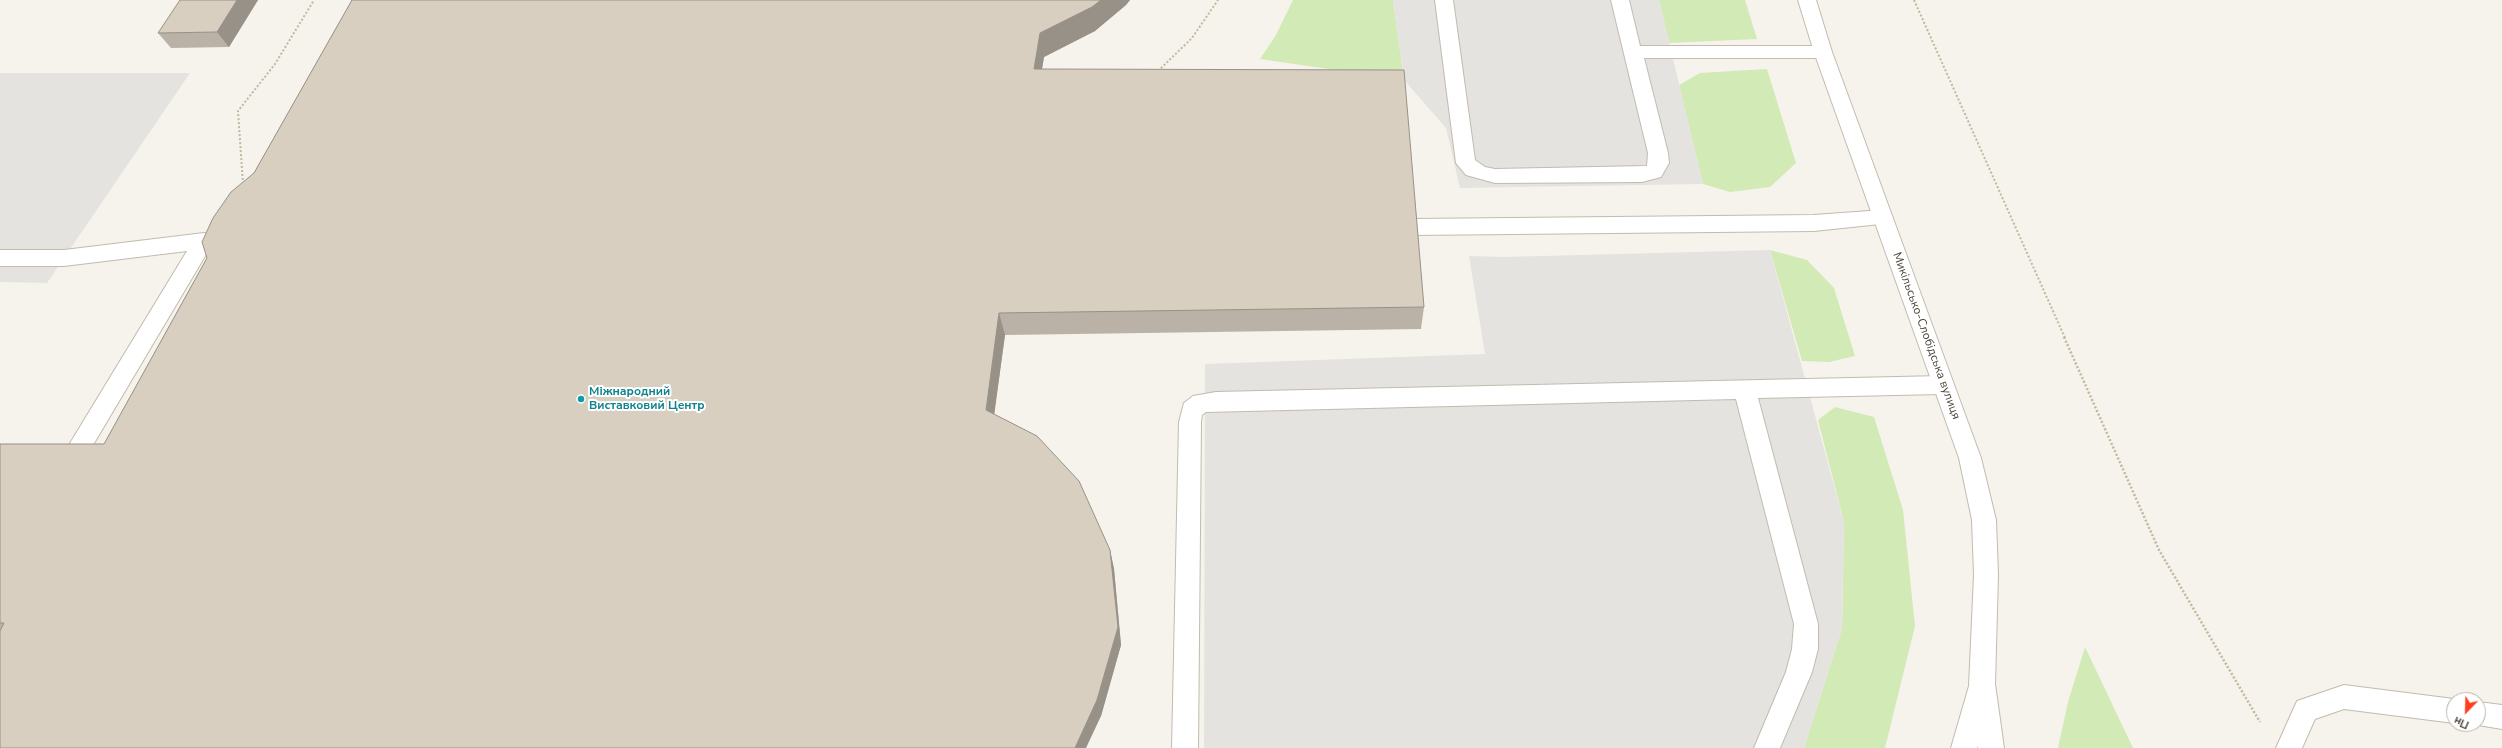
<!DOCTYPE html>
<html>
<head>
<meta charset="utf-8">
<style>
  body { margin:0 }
  #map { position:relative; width:2502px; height:748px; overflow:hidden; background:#f6f3ec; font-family:"Nunito Sans",sans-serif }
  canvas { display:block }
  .north { position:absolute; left:2446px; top:692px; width:40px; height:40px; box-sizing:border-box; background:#fff; border:1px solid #b7b4b0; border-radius:50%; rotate:203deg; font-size:11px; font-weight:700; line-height:16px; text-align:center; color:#4b4439 }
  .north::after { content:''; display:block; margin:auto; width:14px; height:18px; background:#fc3f1d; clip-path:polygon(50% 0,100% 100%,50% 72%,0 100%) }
</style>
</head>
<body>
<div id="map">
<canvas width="2502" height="748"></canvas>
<div class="north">Пн</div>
</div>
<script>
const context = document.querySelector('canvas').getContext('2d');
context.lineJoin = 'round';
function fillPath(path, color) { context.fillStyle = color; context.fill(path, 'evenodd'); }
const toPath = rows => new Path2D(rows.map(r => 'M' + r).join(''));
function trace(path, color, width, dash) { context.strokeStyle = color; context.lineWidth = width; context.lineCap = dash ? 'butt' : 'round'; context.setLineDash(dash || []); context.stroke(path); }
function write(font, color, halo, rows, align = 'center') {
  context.font = font + ' "Nunito Sans",sans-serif'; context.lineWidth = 4; context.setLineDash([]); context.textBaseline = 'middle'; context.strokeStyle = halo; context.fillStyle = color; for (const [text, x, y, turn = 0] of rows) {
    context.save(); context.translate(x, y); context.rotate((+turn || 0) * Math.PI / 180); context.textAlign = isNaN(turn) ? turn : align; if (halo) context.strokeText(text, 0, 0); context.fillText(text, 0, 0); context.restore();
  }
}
fillPath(toPath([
  [1293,0,1393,0,1404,80,1260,59,1276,35],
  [1659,0,1745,0,1757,39,1669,43],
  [1767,69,1796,163,1770,187,1730,192,1703,184,1679,85,1700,73],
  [1770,250,1807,260,1834,288,1855,356,1829,362,1802,361],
  [1835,407,1874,417,1903,510,1915,626,1885,748,1804,748,1842,628,1844,522,1818,420],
  [2085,647,2133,748,2058,748,2068,702]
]), '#d2eab5');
fillPath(toPath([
  [1393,0,1659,0,1703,184,1460,188,1446,128,1404,80],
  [0,73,190,73,47,283,0,282],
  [1770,250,1844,522,1842,628,1804,748,1204,748,1205,364,1485,354,1469,256,1504,257]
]), '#e5e3e0');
const service = toPath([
  [1435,0,1453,0,1475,160,1485,167,1495,169,1647,166,1648,153,1611,0,1629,0,1640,46,1823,46,1829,48,1832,52,1829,56,1823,58,1644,58,1668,153,1669,163,1661,177,1642,182,1495,183,1466,175,1456,163,1435,0],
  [1883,210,1890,213,1893,218,1890,223,1814,231,1412,235,1405,232,1402,227,1405,222,1412,219,1814,215,1883,210],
  [204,233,211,235,214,241,77,472,69,475,61,472,57,465,61,458,187,251,64,266,0,266,0,250,64,250,204,233],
  [1942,376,1950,379,1953,385,1950,391,1942,394,1758,398,1818,624,1818,649,1812,672,1780,748,1754,748,1786,672,1792,649,1794,624,1736,399,1206,412,1202,415,1201,422,1198,748,1172,748,1179,422,1184,403,1193,396,1216,392,1942,376],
  [2344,685,2454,699,2458,700,2454,700,2454,723,2344,709,2315,719,2302,748,2276,748,2297,701,2344,685],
  [2478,702,2502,705,2502,729,2472,724,2478,724,2478,702]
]);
const minor = toPath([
  [1798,0,1816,0,1832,52,1981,458,1996,520,1998,575,1995,684,2004,748,1978,748,1978,746,1977,748,1951,748,1969,686,1974,575,1972,520,1959,458,1814,52,1798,0]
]);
trace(service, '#c2bbae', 2);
trace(minor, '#c2bbae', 2);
trace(toPath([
  [1914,0,2065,338],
  [1158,71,1192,38,1218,0],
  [243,184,238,111,275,64,314,0]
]), '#c4b79f', 2, [2, 2]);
trace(toPath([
  [2064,337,2159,550,2260,722]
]), '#c4b79f', 2.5, [2, 2]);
fillPath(service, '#fff');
fillPath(minor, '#fff');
fillPath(toPath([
  [258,0,229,47,171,48,158,33],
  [352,0,1130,0,1126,5,1095,31,1044,57,1042,69,1424,307,1421,329,1005,335,994,414,1110,550,1114,569,1121,645,1101,716,0,748,0,444,104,444,207,258,254,173]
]), '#bab2a6');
fillPath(toPath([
  [237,0,258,0,229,47,217,32],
  [1101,0,1130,0,1126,5,1095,31,1044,57,1038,93,1034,69,1040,33],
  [999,313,1005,335,992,431,986,410],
  [1110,550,1114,569,1121,645,1101,716,1086,748,1075,748]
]), '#979187');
const building = toPath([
  [180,0,237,0,217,32,158,33,180,0],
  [352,0,1101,0,1092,7,1040,33,1034,69,1404,70,1424,307,999,313,986,410,1037,436,1079,481,1110,550,1118,627,1097,700,1075,748,0,748,0,631,4,623,0,623,0,444,104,444,207,258,202,242,213,218,231,192,254,173,352,0]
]);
fillPath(building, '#d8cfc1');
trace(building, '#979187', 1);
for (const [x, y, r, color] of [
  [581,399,4,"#0f9aa8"]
]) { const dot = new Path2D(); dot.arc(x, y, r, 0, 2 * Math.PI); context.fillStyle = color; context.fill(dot); trace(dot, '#fff', 1.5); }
write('12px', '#4b4439', '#fff', [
  ["Микільсько-Слобідська вулиця",1926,336,70]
]);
write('bold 12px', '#0d838f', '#fff', [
  ["Міжнародний",589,392],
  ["Виставковий Центр",589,406]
], 'left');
</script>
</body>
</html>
